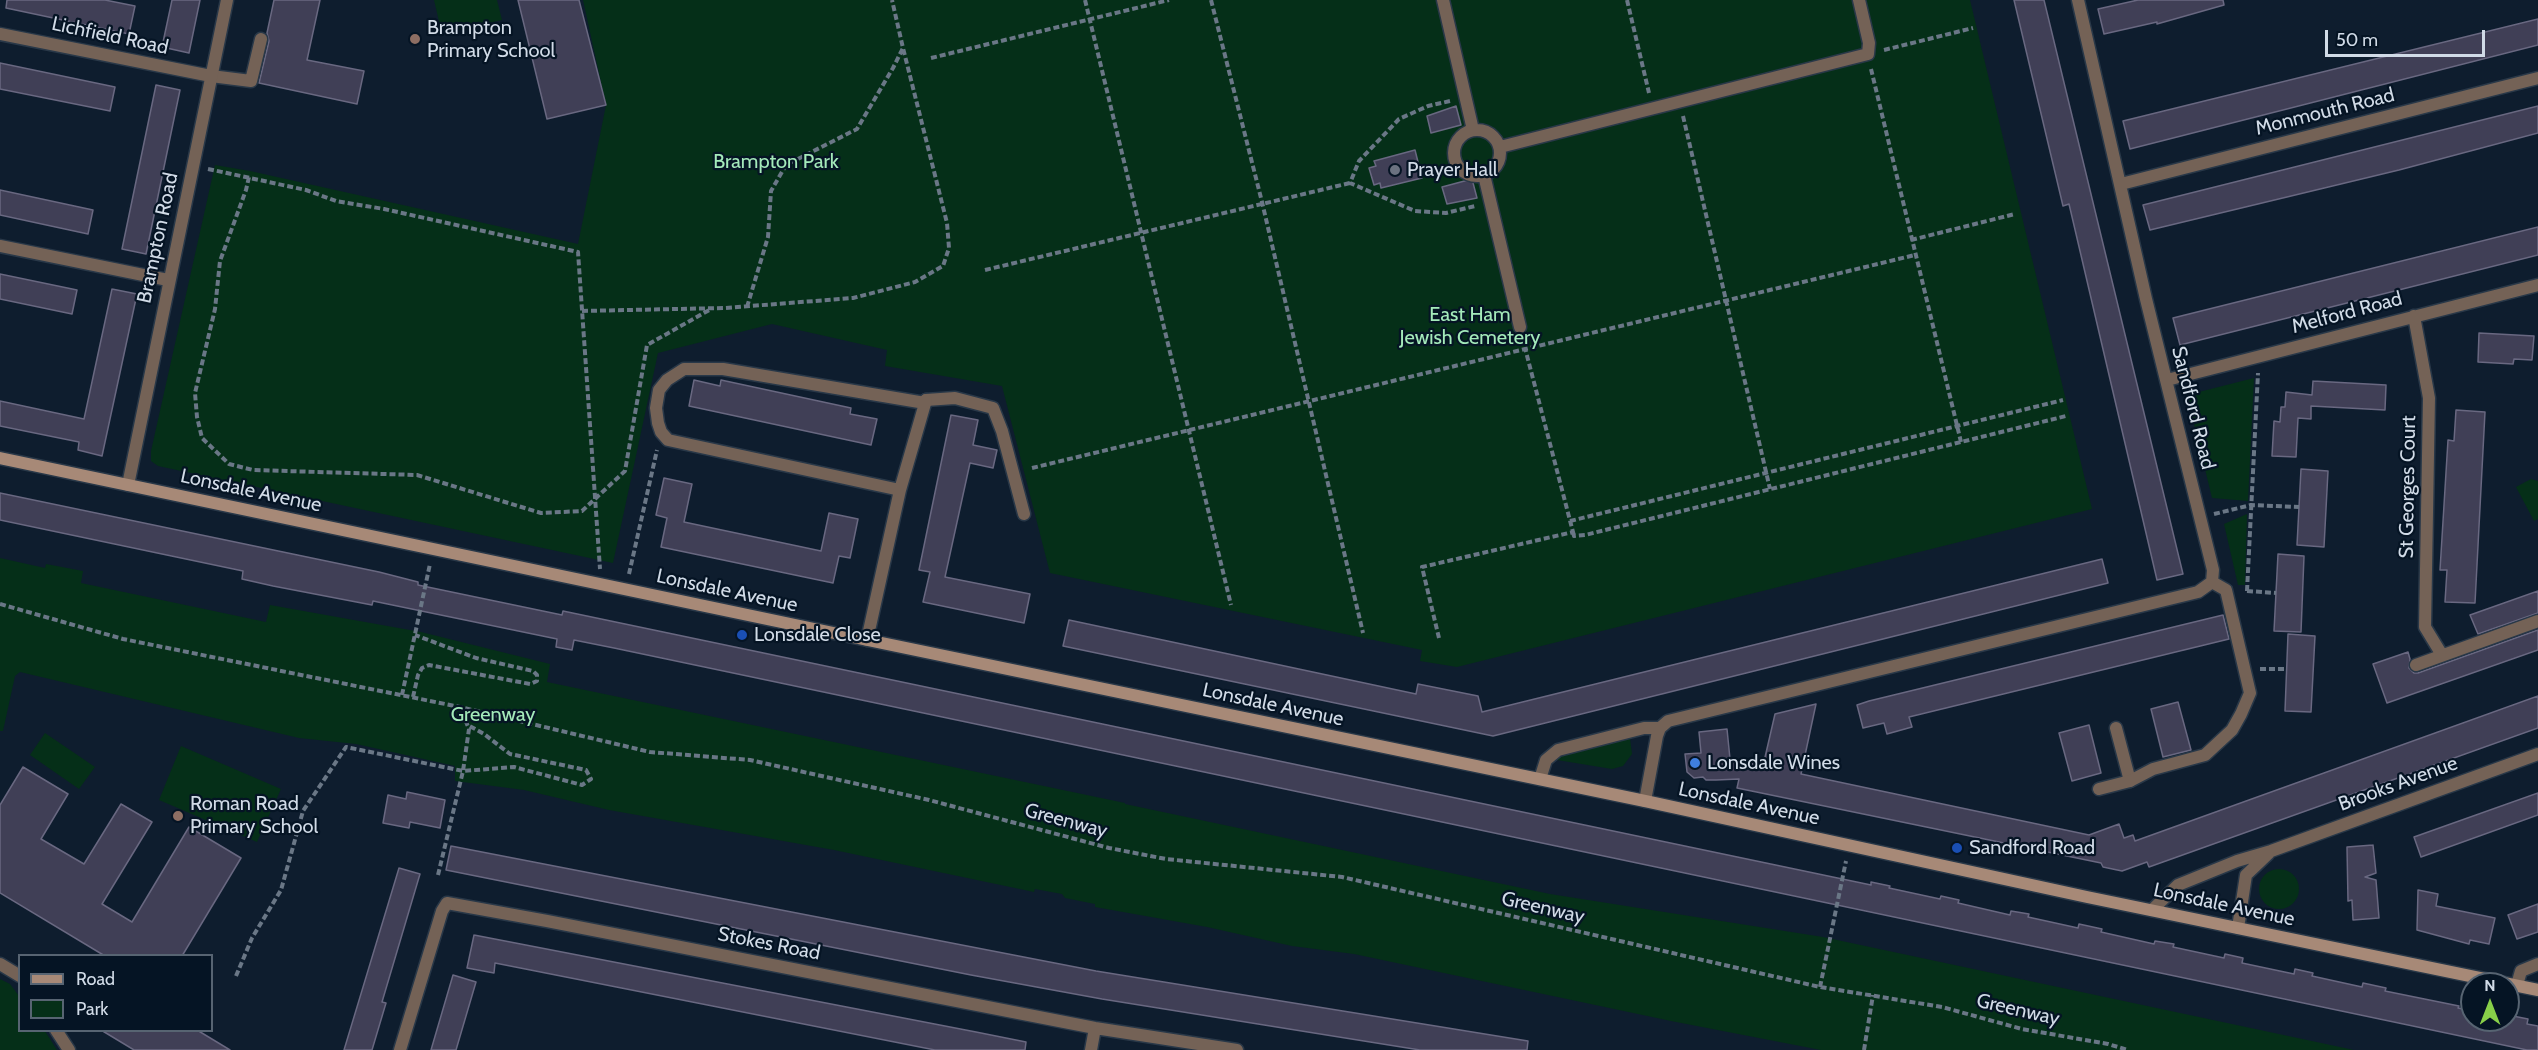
<!DOCTYPE html>
<html>
<head>
<meta charset="utf-8">
<style>
  body { margin:0 }
  #map { position:relative; width:2538px; height:1050px; overflow:hidden; background:#0e1d2e; font-family:Cabin,sans-serif }
  canvas { display:block }
  .legend { position:absolute; left:18px; top:954px; width:195px; height:78px; box-sizing:border-box; background:#051424; border:2px solid #576472; margin:0; padding:8px 10px; list-style:none; font-size:18px; color:#d1dbe7 }
  .legend li { display:flex; align-items:center; gap:12px; height:30px }
  .legend b { width:30px; border:2px solid #576472 }
  .north { position:absolute; left:2460px; top:972px; width:60px; height:60px; box-sizing:border-box; background:#051424; border:2px solid #576472; border-radius:50%; rotate:0deg; font-size:16px; font-weight:700; line-height:24px; text-align:center; color:#d1dbe7 }
  .north::after { content:''; display:block; margin:auto; width:21px; height:27px; background:#88cf49; clip-path:polygon(50% 0,100% 100%,50% 72%,0 100%) }
  .scale { position:absolute; left:2325px; top:30px; width:160px; height:27px; box-sizing:border-box; border:3px solid #d1dbe7; border-top:0; padding-left:8px; font-size:18px; line-height:21px; white-space:nowrap; color:#d1dbe7; -webkit-text-stroke:4px #051424; paint-order:stroke }
</style>
</head>
<body>
<div id="map">
<canvas width="2538" height="1050"></canvas>
<ul class="legend">
<li><b style="height:8px;background:#a78977"></b>Road</li>
<li><b style="height:16px;background:#052f18"></b>Park</li>
</ul>
<div class="north">N</div>
<div class="scale">50 m</div>
</div>
<script>
const context = document.querySelector('canvas').getContext('2d');
context.lineJoin = 'round';
function fillPath(path, color) { context.fillStyle = color; context.fill(path, 'evenodd'); }
const toPath = rows => new Path2D(rows.map(r => 'M' + r).join(''));
function trace(path, color, width, dash) { context.strokeStyle = color; context.lineWidth = width; context.lineCap = dash ? 'butt' : 'round'; context.setLineDash(dash || []); context.stroke(path); }
function write(font, color, halo, rows, align = 'center') {
  context.font = font + ' Cabin,sans-serif'; context.lineWidth = 4.5; context.setLineDash([]); context.textBaseline = 'middle'; context.strokeStyle = halo; context.fillStyle = color; for (const [text, x, y, turn = 0] of rows) {
    context.save(); context.translate(x, y); context.rotate((+turn || 0) * Math.PI / 180); context.textAlign = isNaN(turn) ? turn : align; if (halo) context.strokeText(text, 0, 0); context.fillText(text, 0, 0); context.restore();
  }
}
fillPath(toPath([
  [434,0,497,0,502,20,442,34],
  [583,0,1970,0,2092,509,1457,667,1420,661,1422,650,1050,573,1002,386,885,366,887,350,772,324,658,353,613,563,158,466,151,461,151,451,215,165,250,171,578,244,606,105],
  [2254,378,2248,501,2212,498,2187,395],
  [2531,479,2538,481,2538,519,2534,521,2516,487],
  [2247,514,2245,585,2238,585,2224,524],
  [0,558,45,568,46,564,83,571,81,583,266,622,270,605,421,632,550,664,547,682,1125,803,1125,804,1550,894,1823,937,2354,1050,1821,1050,1671,1021,1354,954,1292,946,1207,927,1095,907,1095,904,1065,898,1062,894,1035,889,1034,892,834,850,609,810,524,790,455,781,455,766,356,744,299,738,20,672,15,676,3,731,0,731],
  [45,733,95,767,79,789,30,755],
  [1630,738,1632,754,1623,766,1612,769,1557,760,1559,757],
  [181,746,281,789,257,842,159,800],
  '2259 889a20 20 0 1 1 40 0a20 20 0 1 1-40 0Z',
  [0,979,10,984,19,996,20,1030,45,1031,57,1050,0,1050]
]), '#052f18');
const building = toPath([
  [7,0,105,0,135,6,129,34,6,8,7,0],
  [172,0,200,0,189,53,162,47,172,0],
  [274,0,320,0,307,60,364,71,357,104,259,83,269,41,267,33,274,0],
  [518,0,579,0,606,105,547,119,518,0],
  [2014,0,2044,0,2183,574,2157,580,2069,204,2063,206,2014,0],
  [2138,0,2223,0,2224,5,2157,24,2157,22,2104,34,2098,9,2138,0],
  [2538,19,2538,45,2130,149,2123,121,2538,19],
  [0,63,115,87,110,111,0,89,0,63],
  [156,85,180,90,146,254,122,249,156,85],
  [1456,106,1461,125,1431,133,1427,116,1456,106],
  [2538,106,2538,133,2399,170,2150,230,2143,205,2538,106],
  [1415,150,1422,178,1381,188,1380,183,1374,185,1369,168,1376,166,1374,161,1415,150],
  [1472,179,1477,198,1447,204,1442,187,1472,179],
  [0,190,93,210,88,234,0,215,0,190],
  [2538,227,2538,255,2180,345,2173,318,2538,227],
  [0,274,77,290,72,314,0,299,0,274],
  [112,289,137,294,102,456,78,450,79,442,0,426,0,401,84,419,112,289],
  [2479,333,2534,336,2532,360,2514,359,2513,364,2478,362,2479,333],
  [694,380,720,386,721,380,851,408,850,414,877,419,871,445,689,406,694,380],
  [2313,381,2386,385,2385,410,2311,406,2311,419,2298,418,2296,457,2272,456,2274,421,2280,422,2281,407,2285,407,2286,392,2312,395,2313,381],
  [2456,410,2485,412,2475,603,2445,602,2447,570,2440,570,2448,440,2454,441,2456,410],
  [951,415,978,420,973,445,997,450,993,468,970,463,945,577,1030,594,1024,623,923,602,930,572,919,570,951,415],
  [2301,469,2328,471,2324,547,2297,545,2301,469],
  [664,478,692,484,684,522,821,551,829,513,858,519,850,558,839,556,833,583,661,547,667,518,656,515,664,478],
  [0,493,379,572,418,582,418,585,562,615,563,611,1871,885,1871,882,1890,886,1889,888,1940,899,1941,896,1959,900,1958,903,2010,915,2011,911,2029,914,2028,917,2078,928,2079,924,2102,929,2101,932,2154,944,2155,941,2174,944,2173,947,2224,958,2225,954,2243,958,2242,963,2294,974,2295,969,2313,973,2312,976,2362,987,2363,983,2386,988,2385,991,2459,1006,2458,1008,2472,1011,2472,1020,2508,1020,2508,1015,2528,1019,2527,1024,2538,1026,2538,1050,2527,1050,614,648,574,640,572,650,556,647,557,639,373,601,372,605,273,586,242,579,243,571,0,520,0,493],
  [2278,554,2304,556,2301,632,2274,631,2278,554],
  [2102,559,2108,583,1493,736,1063,646,1069,620,1416,694,1418,684,1478,696,1482,712,2102,559],
  [2538,591,2538,613,2478,634,2470,615,2538,591],
  [2223,615,2229,639,1909,717,1912,727,1887,734,1884,723,1863,728,1857,705,1869,701,2223,615],
  [2538,630,2538,650,2387,703,2373,664,2408,652,2410,659,2409,668,2414,673,2418,673,2538,630],
  [2288,634,2315,636,2311,712,2285,711,2288,634],
  [2538,696,2538,728,2149,867,2147,862,2122,871,2103,867,2101,863,1737,788,1739,779,1716,780,1706,780,1703,777,1694,778,1687,772,1685,754,1701,753,1699,732,1727,729,1730,759,1763,766,1775,714,1816,704,1801,774,2089,835,2119,824,2124,838,2133,835,2135,841,2538,696],
  [2178,702,2191,750,2163,757,2151,709,2178,702],
  [2089,725,2101,773,2072,781,2059,733,2089,725],
  [23,767,68,794,41,839,84,864,121,804,152,822,102,904,132,922,189,827,241,858,182,956,105,956,0,893,0,805,23,767],
  [407,792,445,800,440,828,410,822,409,828,383,823,388,795,406,799,407,792],
  [2538,793,2538,815,2421,857,2414,837,2538,793],
  [2373,845,2376,873,2365,877,2376,880,2379,918,2353,920,2352,900,2348,901,2347,847,2373,845],
  [451,846,1096,971,1528,1041,1527,1050,1420,1050,1102,999,971,975,446,870,451,846],
  [399,868,420,874,382,1002,386,1003,372,1050,344,1050,399,868],
  [2418,890,2438,894,2436,906,2495,918,2489,944,2470,940,2469,944,2417,930,2418,890],
  [2538,904,2538,932,2517,939,2508,915,2538,904],
  [474,935,976,1032,1026,1042,1025,1050,935,1050,495,963,494,973,467,968,474,935],
  [453,975,476,982,456,1050,431,1050,453,975],
  [101,1030,197,1030,230,1050,134,1050,101,1030]
]);
fillPath(building, '#403f56');
trace(building, '#696881', 1.5);
const lane = toPath([
  [1443,0,1473,130],
  [211,76,251,81,261,39],
  '1454 153a23 23 0 1 1 46 0a23 23 0 1 1-46 0Z',
  [1500,147,1868,54,1869,43,1859,0],
  [1484,175,1520,327],
  [926,400,955,398,993,408,1002,431,1024,514],
  [2116,728,2130,781],
  [0,964,20,976],
  [56,1030,69,1050]
]);
const street = toPath([
  [0,34,211,76],
  [2121,184,2538,78],
  [0,246,168,280],
  [2414,316,2429,398,2425,627,2442,655],
  [2167,380,2538,285],
  [128,485,227,0],
  [900,490,668,440,661,432,658,423,656,408,659,390,667,380,684,369,723,369,925,403],
  [867,640,900,490,926,400],
  [2416,665,2538,621],
  [1540,779,1546,760,1558,750,1644,728,1660,728],
  [2099,789,2130,781,2153,769,2205,755,2232,730,2241,714,2250,693,2226,590,2212,582],
  [1645,801,1657,736,1660,728,1668,721,2198,592,2212,582,2213,570,2146,299,2078,0],
  [2152,910,2178,885,2237,861,2271,851,2538,754],
  [2238,928,2246,875,2268,854],
  [2517,985,2521,971,2538,964],
  [400,1050,442,911,447,903,547,921,1095,1028,1237,1050],
  [1091,1050,1095,1028]
]);
const secondary = toPath([
  [0,458,824,631,1645,801,2087,897,2538,990]
]);
trace(lane, '#293848', 15);
trace(street, '#293848', 15);
trace(secondary, '#293848', 15);
trace(toPath([
  [1085,0,1231,605],
  [1211,0,1262,202,1363,633],
  [1627,0,1649,93],
  [1884,50,1973,28],
  [931,58,1169,0],
  [1871,69,1961,442],
  [1450,101,1428,106,1399,119,1359,161,1350,183,1415,211,1446,213,1475,206],
  [1683,116,1770,489],
  [208,169,306,190,336,201,384,209,578,252,600,569],
  [249,177,246,190,220,261,215,309,195,393,197,417,202,438,229,464,253,470,417,475,541,513,582,511,625,471,647,345,711,309],
  [1911,240,2015,214],
  [985,270,1350,183],
  [747,307,768,237,771,191,786,165,857,129,893,68,903,48,892,0],
  [582,311,725,308,853,298,915,282,943,266,949,248,947,223,903,48],
  [1032,468,1915,255],
  [2214,514,2251,505,2299,507],
  [1570,521,2063,400],
  [1573,532,1574,536,1585,535,2066,416],
  [629,574,657,450],
  [2247,591,2258,373],
  [2247,591,2276,593],
  [0,604,123,639,460,707,650,752,750,760,929,800,1109,848,1166,859,1342,877,1820,987,1942,1007,2022,1029,2108,1044,2128,1050],
  [1439,638,1422,567,1573,532,1525,348],
  [2260,669,2287,669],
  [402,695,430,564],
  [413,697,418,675,422,668,429,665,530,684,537,681,537,675,533,671,476,658,415,635],
  [438,875,463,771,469,729,460,707],
  [236,976,252,938,281,890,303,811,346,747,463,771,514,767,582,785,591,779,586,770,510,754,484,734,466,724],
  [1820,987,1846,861],
  [1864,1050,1873,995]
]), '#6a7786', 4, [6, 3]);
trace(lane, '#746256', 12);
trace(street, '#746256', 12);
trace(secondary, '#a78977', 12);
for (const [x, y, r, color] of [
  [415,39,6,"#8d6e63"],
  [1395,170,6,"#6b7280"],
  [742,635,6,"#1a4fb4"],
  [1695,763,6,"#3f7fe0"],
  [178,816,6,"#8d6e63"],
  [1957,848,6,"#1a4fb4"]
]) { const dot = new Path2D(); dot.arc(x, y, r, 0, 2 * Math.PI); context.fillStyle = color; context.fill(dot); trace(dot, '#051424', 2); }
write('20px', '#d1dbe7', '#051424', [
  ["Brampton",427,28],
  ["Primary School",427,51],
  ["Prayer Hall",1407,170],
  ["Lonsdale Close",754,635],
  ["Lonsdale Wines",1707,763],
  ["Roman Road",190,804],
  ["Primary School",190,827],
  ["Sandford Road",1969,848]
], 'left');
write('20px', '#d1dbe7', '#051424', [
  ["Lichfield Road",110,36,12],
  ["Monmouth Road",2325,112,-14],
  ["Brampton Road",158,238,-78],
  ["Melford Road",2347,313,-15],
  ["Sandford Road",2193,408,76],
  ["St Georges Court",2408,487,-89],
  ["Lonsdale Avenue",251,491,12],
  ["Lonsdale Avenue",727,591,12],
  ["Lonsdale Avenue",1273,705,12],
  ["Brooks Avenue",2398,784,-20],
  ["Lonsdale Avenue",1749,804,12],
  ["Greenway",1066,821,15],
  ["Lonsdale Avenue",2224,905,12],
  ["Greenway",1543,908,13],
  ["Stokes Road",769,944,11],
  ["Greenway",2018,1010,13]
]);
write('20px', '#a4eaba', '#051424', [
  ["Brampton Park",776,162],
  ["East Ham",1470,315],
  ["Jewish Cemetery",1470,338],
  ["Greenway",493,715]
]);
</script>
</body>
</html>
